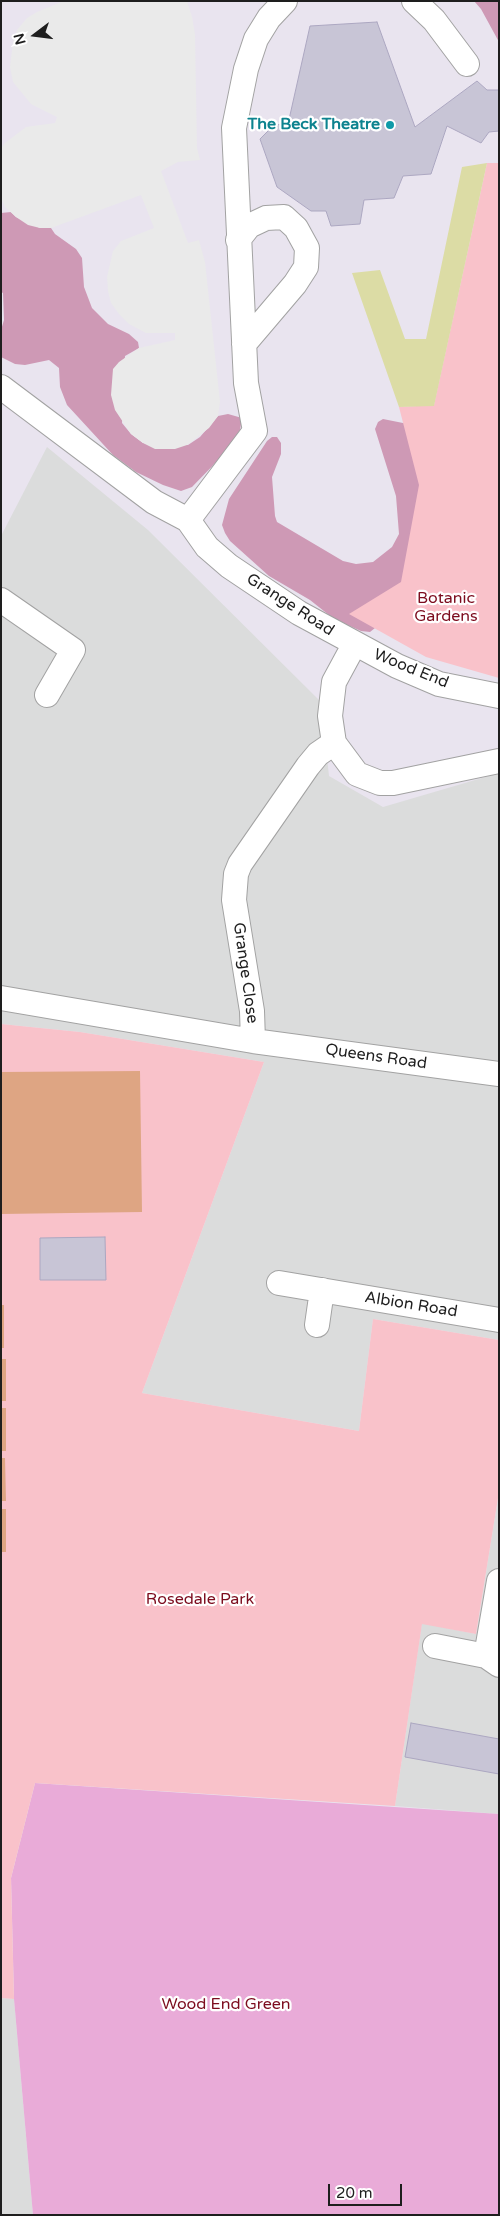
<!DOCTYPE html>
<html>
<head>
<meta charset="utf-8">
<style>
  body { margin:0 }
  #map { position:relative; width:500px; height:2216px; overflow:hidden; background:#e9e4ef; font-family:"Varela Round",sans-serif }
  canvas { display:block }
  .frame { position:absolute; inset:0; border:2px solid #1e1e1e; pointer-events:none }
  .north { position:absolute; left:10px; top:10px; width:50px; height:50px; -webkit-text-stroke:4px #fff; paint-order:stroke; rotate:255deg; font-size:14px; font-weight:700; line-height:20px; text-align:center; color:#1e1e1e }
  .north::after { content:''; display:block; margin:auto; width:18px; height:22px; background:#1e1e1e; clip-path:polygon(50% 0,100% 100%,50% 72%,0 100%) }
  .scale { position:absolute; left:328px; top:2184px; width:74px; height:22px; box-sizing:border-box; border:2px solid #1e1e1e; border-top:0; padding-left:6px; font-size:15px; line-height:18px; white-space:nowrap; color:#1e1e1e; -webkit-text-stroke:4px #fff; paint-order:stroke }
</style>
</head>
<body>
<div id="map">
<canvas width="500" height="2216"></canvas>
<div class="frame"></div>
<div class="north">N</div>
<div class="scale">20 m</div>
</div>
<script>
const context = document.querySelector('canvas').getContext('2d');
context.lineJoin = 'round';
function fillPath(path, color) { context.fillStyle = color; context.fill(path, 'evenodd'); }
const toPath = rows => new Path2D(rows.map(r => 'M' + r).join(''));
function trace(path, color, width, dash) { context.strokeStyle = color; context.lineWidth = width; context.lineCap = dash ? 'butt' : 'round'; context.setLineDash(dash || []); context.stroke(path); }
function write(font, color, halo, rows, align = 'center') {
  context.font = font + ' "Varela Round",sans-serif'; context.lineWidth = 4.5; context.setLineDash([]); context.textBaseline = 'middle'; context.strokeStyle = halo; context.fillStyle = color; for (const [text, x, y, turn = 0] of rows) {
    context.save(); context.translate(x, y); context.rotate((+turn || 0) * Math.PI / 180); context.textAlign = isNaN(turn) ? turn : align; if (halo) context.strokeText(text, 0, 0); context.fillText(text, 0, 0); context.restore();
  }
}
fillPath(toPath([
  [47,447,148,530,321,702,329,776,383,807,499,773,499,1340,373,1319,359,1431,142,1393,264,1062,80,1032,1,1024,1,536],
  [499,1492,499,1814,395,1806,422,1623,476,1634],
  [1,1998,14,1999,33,2215,1,2215]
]), '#dbdcdc');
fillPath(toPath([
  [35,1783,499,1814,499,2215,33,2215,14,1999,11,1878]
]), '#e9abd8');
fillPath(toPath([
  [474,1,499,1,499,42,481,9],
  [11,212,16,217,40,228,51,228,55,234,76,249,82,258,84,287,92,308,108,324,129,334,138,342,139,348,125,356,122,423,131,434,143,443,188,445,200,437,218,416,228,414,242,418,240,430,226,452,192,487,181,491,163,485,136,472,113,455,67,405,60,387,59,368,49,360,25,365,15,364,1,357,1,330,4,320,3,293,1,292,1,213],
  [499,410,380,624,370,632,361,631,334,619,310,600,269,576,230,541,225,533,222,525,229,499,267,441,272,437,277,437,281,443,281,454,272,477,275,516,277,522,343,561,356,564,373,562,392,547,399,534,396,496,375,429,378,422,383,419,403,423]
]), '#ce99b5');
fillPath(toPath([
  [487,163,499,163,499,678,426,657,349,614,401,582,419,485,399,407,434,405],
  [1,1024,80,1032,264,1062,142,1393,359,1431,373,1319,499,1340,499,1492,476,1634,422,1624,395,1806,35,1783,11,1878,14,1999,1,1998]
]), '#f9c2ca');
fillPath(toPath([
  [140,1071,142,1212,1,1214,1,1072],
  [1,1305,4,1305,4,1348,1,1348],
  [1,1359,6,1359,6,1401,1,1401],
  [1,1408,6,1408,6,1451,1,1451],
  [1,1458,5,1458,6,1501,1,1501],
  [1,1509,6,1509,6,1552,1,1552]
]), '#dea583');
fillPath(toPath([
  [64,1,187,1,192,17,195,34,197,148,200,160,178,162,161,171,188,243,199,240,205,262,220,402,218,416,209,428,187,445,175,449,155,449,143,443,131,434,115,410,111,395,113,369,119,362,139,348,175,340,175,333,146,333,129,324,119,314,111,303,108,291,107,277,113,251,121,241,154,228,141,195,51,228,40,228,28,225,16,217,5,207,1,198,1,148,5,143,26,127,55,123,57,117,31,104,13,82,10,67,13,42,17,30,27,18,37,12]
]), '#eaeaea');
fillPath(toPath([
  [487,163,434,406,399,407,352,273,380,270,405,339,426,339,462,167]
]), '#dcdca5');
const building = toPath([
  [377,22,415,127,477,81,487,90,499,90,499,131,489,132,481,143,447,126,431,174,403,176,394,198,364,200,360,224,331,226,326,211,311,211,277,187,260,139,274,125,288,124,310,26,377,22],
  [105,1237,106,1280,40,1280,40,1238,105,1237],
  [411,1723,499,1739,499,1774,405,1757,411,1723]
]);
fillPath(building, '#c8c5d6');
trace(building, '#aca7c1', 1);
const minor = toPath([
  [414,1,434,20,467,64],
  [238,240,249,226,266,218,284,217,296,228,307,248,306,267,295,284,244,344],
  [1,387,154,502,188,520,207,547,229,566,299,613,397,666,439,684,499,696],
  [188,520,255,431,246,383,234,128,246,69,256,39,269,18,285,1],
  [1,600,73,650,47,695],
  [354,645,334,682,330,716,334,743,357,774,380,783,393,783,499,761],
  [1,998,253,1041,499,1074],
  [253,1041,252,1011,234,900,236,874,240,864,308,766,318,754,334,743],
  [279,1283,499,1320],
  [317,1325,322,1290],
  [435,1646,486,1656,499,1665],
  [486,1656,499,1581]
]);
trace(minor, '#a2a2a2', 26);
trace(minor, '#fff', 24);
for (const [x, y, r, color] of [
  [390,125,5,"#0f9aa8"]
]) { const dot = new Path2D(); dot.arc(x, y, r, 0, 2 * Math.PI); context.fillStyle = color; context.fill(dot); trace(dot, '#fff', 2); }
write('bold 16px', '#0d838f', '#fff', [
  ["The Beck Theatre",380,125]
], 'right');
write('16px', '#7c0c1e', '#fff', [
  ["Botanic",446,599],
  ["Gardens",446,617],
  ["Rosedale Park",200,1600],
  ["Wood End Green",226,2005]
]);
write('16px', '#1e1e1e', '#fff', [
  ["Grange Road",290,605,33],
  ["Wood End",411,669,22],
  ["Grange Close",245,973,82],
  ["Queens Road",376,1057,8],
  ["Albion Road",411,1305,9]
]);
</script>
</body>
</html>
